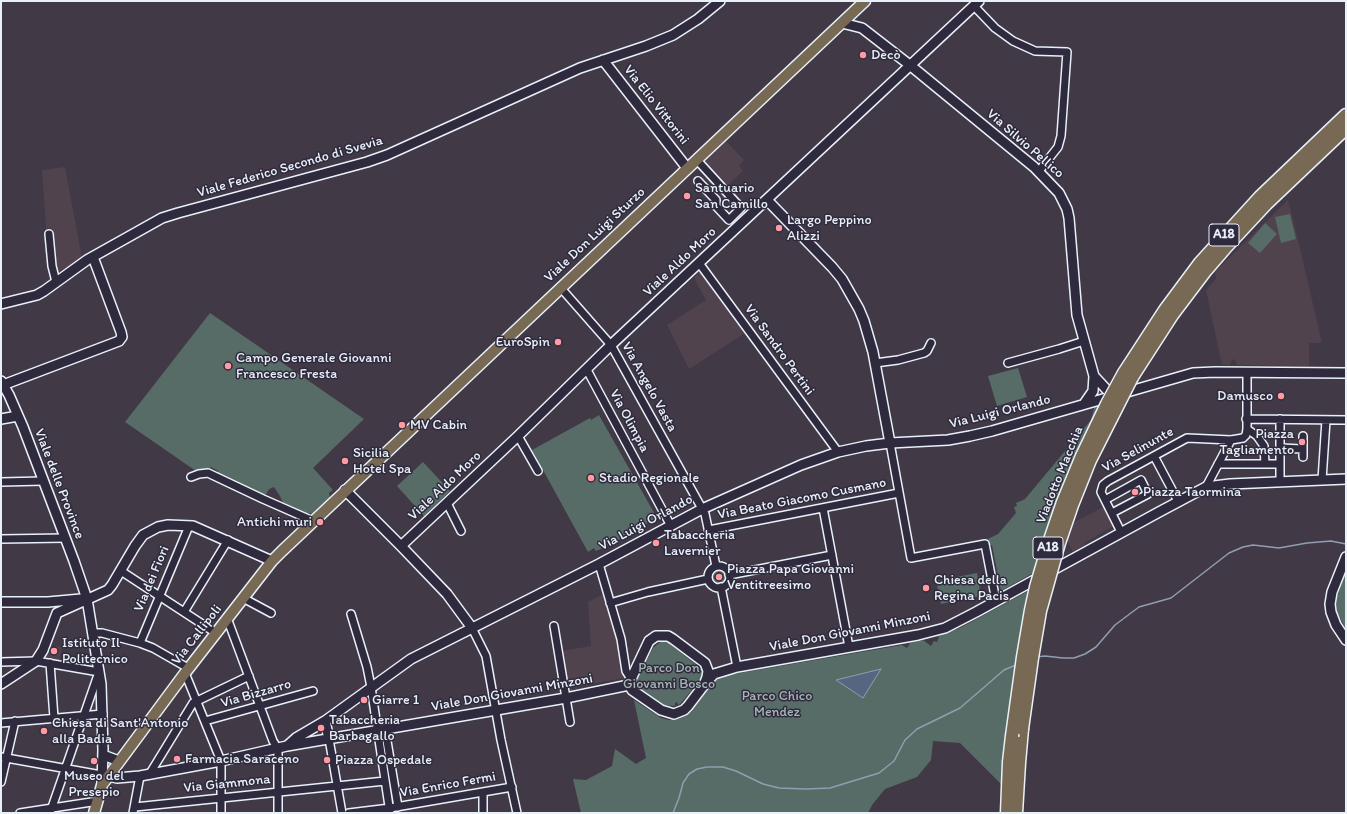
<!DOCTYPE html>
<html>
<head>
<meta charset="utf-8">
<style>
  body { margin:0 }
  #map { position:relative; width:1347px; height:814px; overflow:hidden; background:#423947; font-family:Itim,sans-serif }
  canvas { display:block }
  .frame { position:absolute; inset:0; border:2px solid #e8f1f8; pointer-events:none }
</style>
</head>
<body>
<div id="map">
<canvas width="1347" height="814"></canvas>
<div class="frame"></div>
</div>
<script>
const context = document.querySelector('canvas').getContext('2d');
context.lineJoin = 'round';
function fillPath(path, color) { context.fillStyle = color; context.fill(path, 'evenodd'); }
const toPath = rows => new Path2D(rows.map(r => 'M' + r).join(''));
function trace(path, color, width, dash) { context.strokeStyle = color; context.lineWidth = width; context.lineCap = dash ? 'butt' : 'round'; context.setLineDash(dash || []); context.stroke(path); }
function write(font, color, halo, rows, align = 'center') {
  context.font = font + ' Itim,sans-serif'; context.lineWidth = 3; context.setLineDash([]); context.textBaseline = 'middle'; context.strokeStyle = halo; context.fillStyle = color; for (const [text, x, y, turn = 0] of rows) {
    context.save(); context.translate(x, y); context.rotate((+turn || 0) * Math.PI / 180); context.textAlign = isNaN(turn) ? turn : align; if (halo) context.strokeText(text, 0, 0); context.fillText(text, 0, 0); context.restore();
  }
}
fillPath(toPath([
  [725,140,744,160,739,166,743,171,728,185,704,160],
  [65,167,82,259,58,272,56,271,55,266,56,259,51,228,46,228,42,170],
  [1288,200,1298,240,1322,343,1309,343,1309,366,1237,365,1235,359,1232,360,1230,365,1222,365,1206,290,1216,279,1215,272],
  [700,272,745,333,689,369,667,325,706,300,694,278],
  [1105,506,1114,526,1097,535,1097,536,1084,543,1084,545,1073,552,1066,538,1071,524],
  [604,594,614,626,624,678,568,688,562,651,591,646,588,602],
  [51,646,62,647,59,663,44,660,48,647]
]), '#50434e');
fillPath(toPath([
  [1290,214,1296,239,1281,243,1275,217],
  [1265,223,1277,234,1260,253,1248,243],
  [210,313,364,419,313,468,333,490,329,493,330,498,313,514,308,513,306,515,284,505,280,496,274,487,269,489,264,498,218,476,218,471,211,467,208,471,196,471,125,422],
  [1018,368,1027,397,997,406,988,376],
  [1102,403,1033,573,1001,591,992,545,990,545,988,539,998,534,1016,513,1014,507,1017,506,1016,503,1025,499,1091,420,1095,405],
  [599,415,657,518,644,525,644,526,603,548,596,551,594,548,588,552,532,450,590,418,591,420],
  [423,462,450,491,424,516,397,486],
  '712 577a7 7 0 1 1 14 0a7 7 0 1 1-14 0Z',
  [1346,572,1346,630,1335,607,1335,602],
  [977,573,981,596,941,604,936,581],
  [1030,590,1024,616,1007,722,1003,786,960,743,933,741,931,760,917,777,885,789,872,805,868,813,581,813,573,779,586,780,612,766,615,749,636,764,646,758,634,700,661,718,669,720,677,719,691,712,717,678,722,676,902,645,907,648,910,643,923,640,931,646,934,641,937,642,939,636,960,628],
  [660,642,665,642,669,643,701,669,702,672,702,678,681,703,678,705,677,702,675,703,675,706,664,705,637,686,636,682,653,648]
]), '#576c66');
const water = toPath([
  [881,669,863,698,836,680,881,669]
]);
fillPath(water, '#556780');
trace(water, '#909eb0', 1);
trace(toPath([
  [1036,657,1045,656,1063,658,1074,658,1085,654,1096,647,1115,625,1139,607,1171,598,1229,553,1243,547,1253,545,1279,548,1307,543,1331,541,1346,544],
  [673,813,679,798,683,783,689,774,697,769,707,767,723,767,736,771,763,784,779,788,806,789,830,788,879,773,894,761,905,740,917,729,960,708,1004,670,1016,665]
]), '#909eb0', 1.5);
const street = toPath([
  [974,6,995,28,1013,41,1035,51,1067,52,1061,136,1058,147,1039,171],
  [697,160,741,208,729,220,716,206,716,200,698,181],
  [49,234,52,266,56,282],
  [699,263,838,452],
  [560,287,611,345,705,514,716,566],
  [875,363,898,360,924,353,927,351,931,343],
  [1008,363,1059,349,1084,341],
  [587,370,671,526],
  [1246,419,1346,420],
  [1247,429,1257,436,1264,446,1265,464],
  [518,436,538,471],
  [890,443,911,558,985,544,996,601],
  [1280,448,1303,449],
  [1154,456,1178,501],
  [1303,457,1303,436],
  [1218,464,1280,464],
  [191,477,199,474,208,473,263,499,313,521],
  [1322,480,1326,420],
  [1,482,43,481],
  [1280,482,1280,419],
  [1206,487,1231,440],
  [1105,500,1141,480,1148,494,1112,513],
  [447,503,461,531],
  [823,508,849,647],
  [709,530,899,493],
  [1121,532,1101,492,1103,485,1108,481,1187,438,1231,440,1243,438,1246,435,1247,429,1247,372],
  [1,539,65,538],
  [599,564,621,639,626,671,631,679],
  '708 577a11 11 0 1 1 22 0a11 11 0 1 1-22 0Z',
  [121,571,216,633],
  [729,575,832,555],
  [721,587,737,667],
  [243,598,271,613],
  [610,603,648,592,708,579],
  [184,612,228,540],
  [351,614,367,667,371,687,390,813],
  [227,618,273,741,278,749,278,813],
  [554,626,570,722],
  [472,628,486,656,501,740,517,813],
  [92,633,102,633,140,643,153,648,188,668],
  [140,643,189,526],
  [1,662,36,661,99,672,50,813],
  [50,663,54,718],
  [185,673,221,761,221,813],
  [205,721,313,691],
  [1,723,103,714],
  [385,729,398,807],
  [329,739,342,813],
  [1,757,107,776],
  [149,775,193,703,249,676],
  [1,782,15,721],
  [135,807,385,781],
  [20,813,98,801],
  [133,813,140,776],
  [349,813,390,808,512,787],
  [483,813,483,792]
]);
const secondary = toPath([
  [842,23,862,28,911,66,1034,167,1059,193,1067,209,1069,218,1077,315,1094,376,1093,391,1084,404],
  [603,60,687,168],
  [767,200,832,267,842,279,859,309,864,321,873,352,890,443],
  [1,304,37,295,44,291,87,260,162,218,178,213,367,162,387,155,580,68,646,46,673,35,698,19,720,1],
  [1094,376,1107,390,1119,393],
  [1,381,9,395,23,427,74,561,87,599,101,684,103,750,102,784],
  [3,385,119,341,122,337,121,332,93,257],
  [1,419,18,416],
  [345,490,401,546,447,594,472,628],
  [401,546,518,436,611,345,979,1],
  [1346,557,1332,592,1330,604,1331,612,1336,625,1346,640],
  [1,602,48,602,81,599],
  [656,636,668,636,673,639,705,663,708,671,707,677,704,685,688,706,684,710,674,714,661,710,632,690,629,685,631,679,649,641,656,636],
  [1,684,36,661,43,650,57,613,108,590,112,585,135,546,143,535,158,527,168,525,193,526,272,561],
  [704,685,714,674,737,667,918,635,945,628,976,612,1159,512,1206,487,1230,484,1346,479],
  [325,721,329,739],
  [287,746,296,738,325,721,411,659,599,564,702,509,801,465,838,452,866,446,890,443,948,440,970,436,992,431,1193,373,1215,372,1346,373],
  [103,755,119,761],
  [108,776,117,778,140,776,221,761,287,746,566,698,629,685]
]);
const primary = toPath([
  [94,813,102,785,185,673,272,561,282,551,865,1]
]);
const highway = toPath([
  [1124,373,1165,310,1200,263,1260,197,1346,115],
  [1132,377,1172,315,1206,270,1225,248,1267,203,1346,128],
  [1007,813,1009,762,1012,736],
  [1016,813,1019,763,1022,729]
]);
trace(street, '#e8f1f8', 10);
trace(secondary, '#e8f1f8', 12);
trace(primary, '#e8f1f8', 13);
trace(highway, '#e8f1f8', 15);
trace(street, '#2f2a3d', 7);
trace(secondary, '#2f2a3d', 9);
trace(primary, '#776954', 10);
trace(highway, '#776954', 12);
const highwayBridge = toPath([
  [1022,729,1032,658,1040,611,1059,543,1072,505,1090,460,1132,377],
  [1012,736,1023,657,1031,610,1036,587,1050,540,1063,502,1082,456,1107,404,1124,373]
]);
trace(highwayBridge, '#e8f1f8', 15, []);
trace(highwayBridge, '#776954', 12);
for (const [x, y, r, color] of [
  [863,55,4,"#ff9aa2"],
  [687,196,4,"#ff9aa2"],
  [779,228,4,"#ff9aa2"],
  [558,342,4,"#ff9aa2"],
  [228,366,4,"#ff9aa2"],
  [1281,396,4,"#ff9aa2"],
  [402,425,4,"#ff9aa2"],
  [1302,442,4,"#ff9aa2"],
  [345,461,4,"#ff9aa2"],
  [591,478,4,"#ff9aa2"],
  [1135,492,4,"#ff9aa2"],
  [320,522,4,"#ff9aa2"],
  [656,543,4,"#ff9aa2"],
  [719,577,4,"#ff9aa2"],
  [926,588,4,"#ff9aa2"],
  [54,651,4,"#ff9aa2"],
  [364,700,4,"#ff9aa2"],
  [321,728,4,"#ff9aa2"],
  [44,731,4,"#ff9aa2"],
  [177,759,4,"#ff9aa2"],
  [327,760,4,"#ff9aa2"],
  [94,761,4,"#ff9aa2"]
]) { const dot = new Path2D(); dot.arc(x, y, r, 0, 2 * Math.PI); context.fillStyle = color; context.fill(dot); trace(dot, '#2f2a3d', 1.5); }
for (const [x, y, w] of [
  [1224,235,30],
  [1048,548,30]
]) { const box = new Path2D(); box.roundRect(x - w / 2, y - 11, w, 22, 3); context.fillStyle = '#2f2a3d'; context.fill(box); trace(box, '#e8f1f8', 1); }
write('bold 13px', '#e8f1f8', null, [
  ["A18",1224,235],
  ["A18",1048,548]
]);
write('14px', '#e8f1f8', '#2f2a3d', [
  ["Decò",871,55],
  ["Santuario",695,188],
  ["San Camillo",695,204],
  ["Largo Peppino",787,220],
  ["Alizzi",787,236],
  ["EuroSpin",550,342,"right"],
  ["Campo Generale Giovanni",236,358],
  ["Francesco Fresta",236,374],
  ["Damusco",1273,396,"right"],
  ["MV Cabin",410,425],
  ["Piazza",1294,434,"right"],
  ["Tagliamento",1294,450,"right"],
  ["Sicilia",353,453],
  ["Hotel Spa",353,469],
  ["Stadio Regionale",599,478],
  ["Piazza Taormina",1143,492],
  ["Antichi muri",312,522,"right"],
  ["Tabaccheria",664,535],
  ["Lavernier",664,551],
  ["Piazza Papa Giovanni",727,569],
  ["Ventitreesimo",727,585],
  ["Chiesa della",934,580],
  ["Regina Pacis",934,596],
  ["Istituto Il",62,643],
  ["Politecnico",62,659],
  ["Giarre 1",372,700],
  ["Tabaccheria",329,720],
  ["Barbagallo",329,736],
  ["Chiesa di Sant'Antonio",52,723],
  ["alla Badia",52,739],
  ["Farmacia Saraceno",185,759],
  ["Piazza Ospedale",335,760],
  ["Museo del",94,776,"center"],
  ["Presepio",94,792,"center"]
], 'left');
write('14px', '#e8f1f8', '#2f2a3d', [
  ["Via Elio Vittorini",656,105,52],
  ["Via Silvio Pellico",1025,144,41],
  ["Viale Federico Secondo di Svevia",290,167,-16],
  ["Viale Don Luigi Sturzo",595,235,-43],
  ["Viale Aldo Moro",680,262,-43],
  ["Via Sandro Pertini",779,350,54],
  ["Via Angelo Vasta",649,387,61],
  ["Via Luigi Orlando",1000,412,-14],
  ["Via Olimpia",629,421,62],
  ["Via Selinunte",1138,450,-29],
  ["Viadotto Macchia",1060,475,-68],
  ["Viale delle Province",59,484,69],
  ["Viale Aldo Moro",445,486,-43],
  ["Via Beato Giacomo Cusmano",802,499,-11],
  ["Via Luigi Orlando",646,523,-28],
  ["Via dei Fiori",152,579,-67],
  ["Viale Don Giovanni Minzoni",850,632,-11],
  ["Via Callipoli",197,635,-52],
  ["Viale Don Giovanni Minzoni",512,693,-10],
  ["Via Bizzarro",256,694,-16],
  ["Via Giammona",227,784,-6],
  ["Via Enrico Fermi",448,785,-10]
]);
write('14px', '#a7b5b6', '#2f2a3d', [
  ["Parco Don",669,668],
  ["Giovanni Bosco",669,684],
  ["Parco Chico",777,696],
  ["Mendez",777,712]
]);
</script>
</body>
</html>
